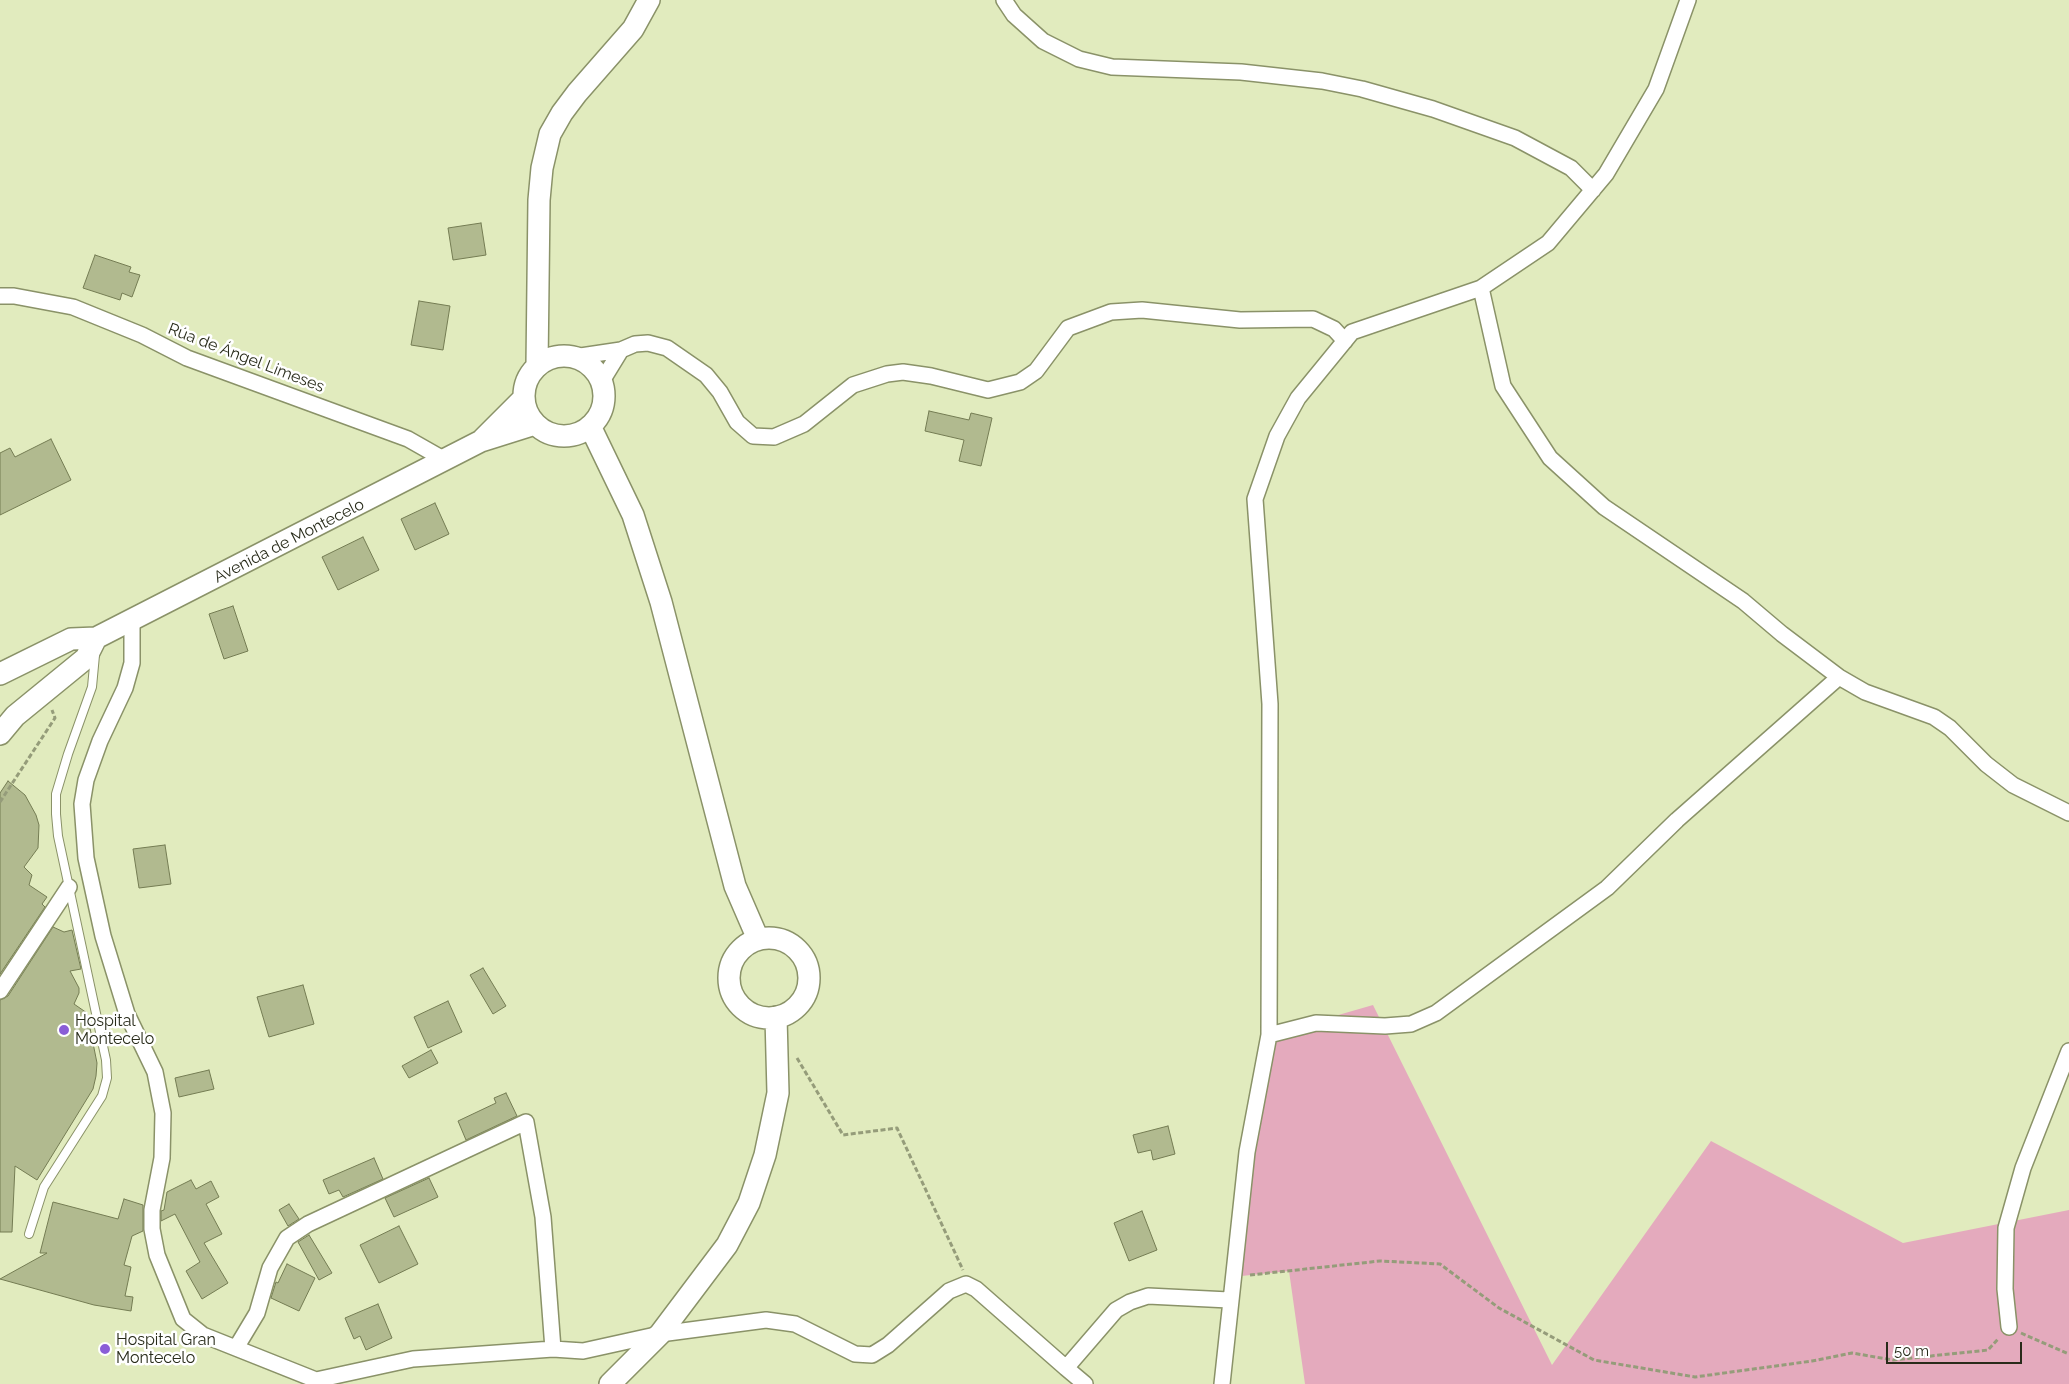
<!DOCTYPE html>
<html>
<head>
<meta charset="utf-8">
<style>
  body { margin:0 }
  #map { position:relative; width:2069px; height:1384px; overflow:hidden; background:#e1ebbe; font-family:Raleway,sans-serif }
  canvas { display:block }
  .scale { position:absolute; left:1886px; top:1342px; width:136px; height:22px; box-sizing:border-box; border:2px solid #282b1a; border-top:0; padding-left:6px; font-size:15px; line-height:18px; white-space:nowrap; color:#282b1a; -webkit-text-stroke:4px #fff; paint-order:stroke }
</style>
</head>
<body>
<div id="map">
<canvas width="2069" height="1384"></canvas>
<div class="scale">50 m</div>
</div>
<script>
const context = document.querySelector('canvas').getContext('2d');
context.lineJoin = 'round';
function fillPath(path, color) { context.fillStyle = color; context.fill(path, 'evenodd'); }
const toPath = rows => new Path2D(rows.map(r => 'M' + r).join(''));
function trace(path, color, width, dash) { context.strokeStyle = color; context.lineWidth = width; context.lineCap = dash ? 'butt' : 'round'; context.setLineDash(dash || []); context.stroke(path); }
function write(font, color, halo, rows, align = 'center') {
  context.font = font + ' Raleway,sans-serif'; context.lineWidth = 5; context.setLineDash([]); context.textBaseline = 'middle'; context.strokeStyle = halo; context.fillStyle = color; for (const [text, x, y, turn = 0] of rows) {
    context.save(); context.translate(x, y); context.rotate((+turn || 0) * Math.PI / 180); context.textAlign = isNaN(turn) ? turn : align; if (halo) context.strokeText(text, 0, 0); context.fillText(text, 0, 0); context.restore();
  }
}
fillPath(toPath([
  [1373,1005,1552,1365,1711,1141,1903,1243,2069,1210,2069,1384,1305,1384,1289,1271,1232,1277,1269,1035]
]), '#e4aabd');
const building = toPath([
  [481,223,486,255,453,260,448,228,481,223],
  [95,255,131,267,129,272,140,275,132,297,122,293,120,300,83,288,95,255],
  [419,301,450,306,443,350,411,345,419,301],
  [929,411,969,420,971,413,992,418,981,466,959,461,964,440,925,431,929,411],
  [51,439,71,480,0,515,0,453,10,448,15,457,51,439],
  [435,503,449,534,415,550,401,519,435,503],
  [363,537,379,570,338,590,322,557,363,537],
  [233,606,248,651,224,659,209,614,233,606],
  [8,781,25,795,36,815,39,825,38,848,24,867,32,875,29,885,47,897,42,904,45,907,0,974,0,793,8,781],
  [165,845,171,884,139,888,133,849,165,845],
  [53,927,64,932,72,930,81,969,70,971,79,988,79,993,74,1004,87,1013,97,1063,96,1076,93,1089,37,1180,15,1166,12,1232,0,1232,0,1000,8,996,53,927],
  [483,968,506,1006,493,1014,470,975,483,968],
  [303,985,314,1024,269,1037,257,997,303,985],
  [448,1001,462,1032,428,1048,414,1017,448,1001],
  [431,1050,438,1063,409,1078,402,1066,431,1050],
  [209,1070,214,1089,179,1097,175,1078,209,1070],
  [506,1093,517,1116,466,1140,458,1121,496,1103,494,1098,506,1093],
  [1168,1126,1175,1154,1153,1160,1151,1150,1138,1153,1133,1135,1168,1126],
  [374,1158,383,1179,343,1197,339,1190,329,1194,323,1180,374,1158],
  [429,1178,438,1197,394,1217,385,1198,429,1178],
  [191,1180,196,1189,211,1181,219,1197,206,1204,222,1234,204,1243,228,1283,202,1299,186,1271,200,1262,175,1214,161,1221,161,1211,164,1210,167,1192,191,1180],
  [124,1199,143,1205,143,1231,132,1236,124,1265,131,1267,125,1296,133,1297,131,1311,94,1305,0,1279,47,1253,40,1253,53,1202,118,1219,124,1199],
  [289,1204,299,1219,288,1226,279,1210,289,1204],
  [1142,1211,1157,1250,1129,1261,1114,1223,1142,1211],
  [399,1226,418,1264,379,1283,360,1245,399,1226],
  [309,1235,332,1273,319,1280,298,1242,309,1235],
  [287,1264,315,1278,299,1311,271,1298,276,1282,278,1283,287,1264],
  [378,1304,392,1338,366,1350,360,1336,354,1339,345,1318,378,1304]
]);
fillPath(building, '#b1ba8f');
trace(building, '#747c53', 1);
const lane = toPath([
  [29,1234,44,1187,102,1096,107,1078,106,1060,58,836,56,814,56,794,68,754,92,687,95,655]
]);
const street = toPath([
  [1004,0,1014,15,1043,41,1079,59,1112,67,1241,72,1322,81,1362,89,1433,109,1515,138,1571,168,1593,190],
  [1481,288,1503,386,1550,458,1604,507,1743,601,1782,634,1839,677,1865,692,1934,717,1950,728,1986,764,2013,785,2069,813],
  [0,296,14,296,73,307,142,335,187,358,408,439,445,460],
  [574,357,621,350,635,344,648,343,667,348,706,375,720,392,737,422,753,436,774,437,804,424,853,385,887,374,903,372,931,376,988,390,1020,382,1036,371,1068,328,1111,312,1142,310,1240,320,1313,319,1334,329,1345,341],
  [602,381,621,350],
  [132,620,132,663,125,688,100,741,86,780,82,804,86,858,103,936,127,1014,155,1072,163,1113,162,1158,152,1210,152,1229,157,1255,183,1319,203,1335,316,1380,413,1359,553,1349,583,1351,660,1334,766,1320,795,1324,855,1354,872,1355,888,1345,949,1291,966,1284,976,1289,1066,1368,1116,1310,1130,1302,1148,1296,1229,1300],
  [0,991,69,887],
  [1269,1035,1316,1023,1385,1026,1411,1024,1436,1013,1607,888,1677,820,1839,677],
  [2009,1327,2005,1289,2006,1228,2023,1168,2069,1051],
  [236,1348,257,1313,270,1268,287,1238,308,1224,526,1122,543,1217,553,1349],
  [1066,1368,1085,1384],
  [1222,1384,1247,1152,1269,1035,1270,704,1255,499,1277,436,1298,398,1352,332,1481,288,1548,243,1606,174,1656,89,1688,0]
]);
const secondary = toPath([
  '524 396a40 40 0 1 1 80 0a40 40 0 1 1-80 0Z',
  [537,366,539,200,542,168,550,134,562,113,577,93,633,29,649,0],
  [590,426,633,515,661,602,735,886,758,939],
  [483,439,524,398],
  [0,674,71,639,96,638,481,441,535,424],
  [0,734,15,716,86,658,96,638],
  '729 978a40 40 0 1 1 80 0a40 40 0 1 1-80 0Z',
  [610,1384,660,1334,727,1245,749,1203,765,1155,778,1093,776,1017]
]);
trace(lane, '#8a9268', 10);
trace(street, '#8a9268', 18);
trace(secondary, '#8a9268', 24);
trace(toPath([
  [0,802,55,718,52,710],
  [797,1058,843,1135,897,1128,963,1270],
  [1250,1275,1380,1261,1440,1264,1499,1308,1594,1360,1695,1377,1812,1361,1852,1353,1893,1360,1988,1350,1999,1338],
  [2021,1333,2069,1354]
]), '#959c7a', 3, [5, 2.5]);
trace(lane, '#fff', 8);
trace(street, '#fff', 15);
trace(secondary, '#fff', 21);
for (const [x, y, r, color] of [
  [64,1030,6,"#8a5ed7"],
  [105,1349,6,"#8a5ed7"]
]) { const dot = new Path2D(); dot.arc(x, y, r, 0, 2 * Math.PI); context.fillStyle = color; context.fill(dot); trace(dot, '#fff', 2); }
write('16px', '#282b1a', '#fff', [
  ["Rúa de Ángel Limeses",246,358,21],
  ["Avenida de Montecelo",289,541,-27]
]);
write('16px', '#282b1a', '#fff', [
  ["Hospital",75,1021],
  ["Montecelo",75,1039],
  ["Hospital Gran",116,1340],
  ["Montecelo",116,1358]
], 'left');
</script>
</body>
</html>
